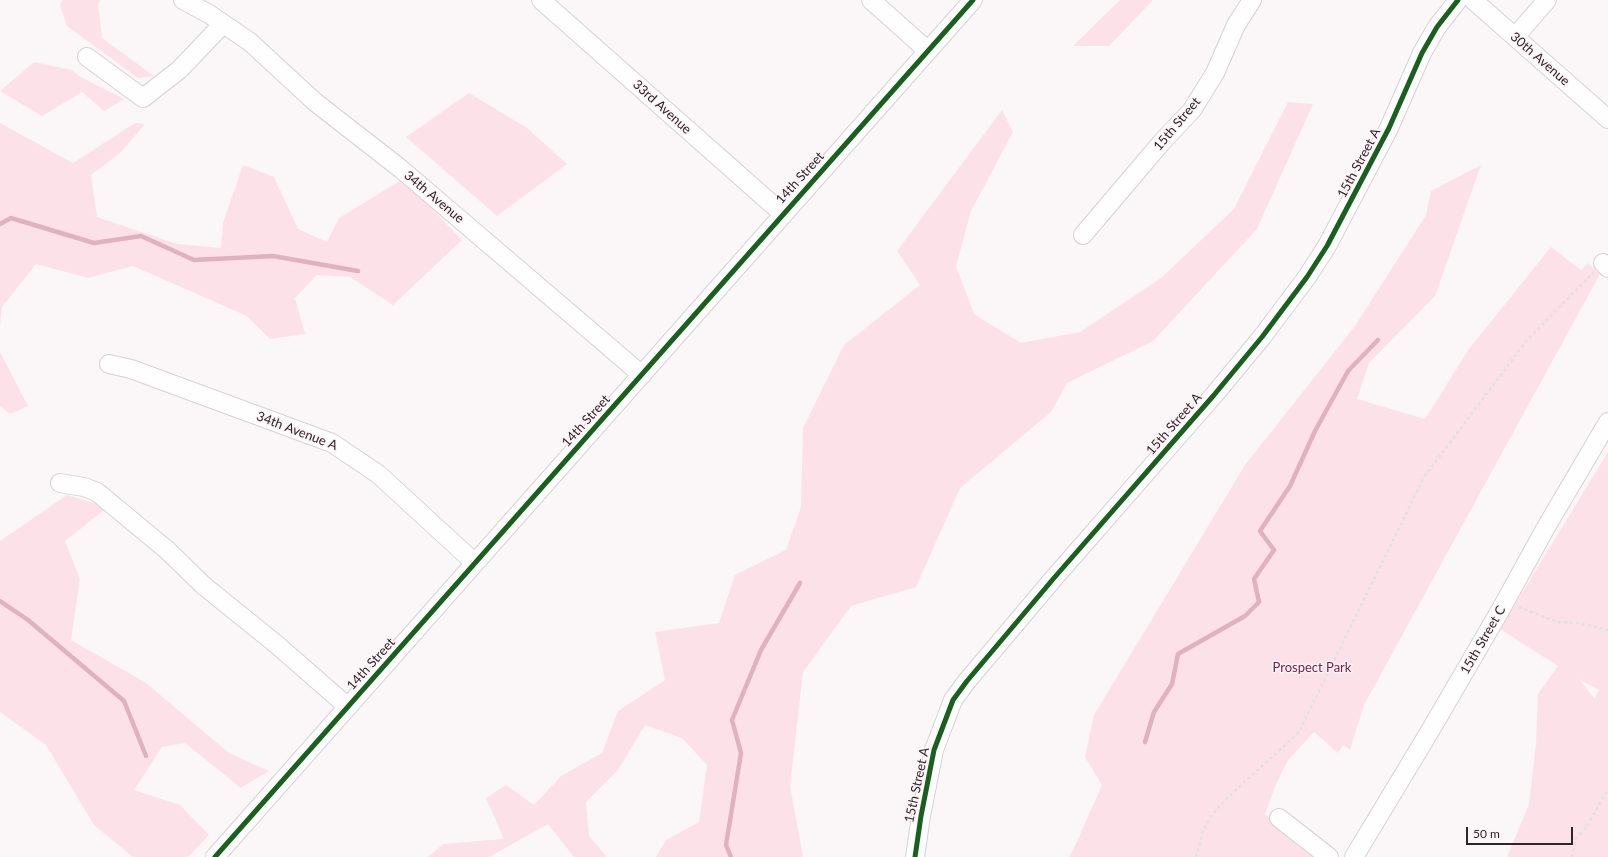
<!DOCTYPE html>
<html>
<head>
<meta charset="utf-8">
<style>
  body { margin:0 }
  #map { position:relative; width:1608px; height:857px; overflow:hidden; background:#fbf6f7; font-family:Lato,sans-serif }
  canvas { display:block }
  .scale { position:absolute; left:1466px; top:827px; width:107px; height:18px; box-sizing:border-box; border:2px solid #2d2628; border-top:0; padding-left:5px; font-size:12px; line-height:14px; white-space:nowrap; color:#2d2628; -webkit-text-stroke:3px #fef3f6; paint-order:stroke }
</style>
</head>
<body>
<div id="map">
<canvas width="1608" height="857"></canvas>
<div class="scale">50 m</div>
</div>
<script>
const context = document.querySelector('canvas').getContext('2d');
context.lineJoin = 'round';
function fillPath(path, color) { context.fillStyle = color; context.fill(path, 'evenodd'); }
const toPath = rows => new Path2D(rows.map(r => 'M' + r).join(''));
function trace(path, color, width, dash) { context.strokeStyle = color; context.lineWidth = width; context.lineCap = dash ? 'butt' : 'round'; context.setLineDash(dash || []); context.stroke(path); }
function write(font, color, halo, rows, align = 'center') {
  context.font = font + ' Lato,sans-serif'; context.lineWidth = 3; context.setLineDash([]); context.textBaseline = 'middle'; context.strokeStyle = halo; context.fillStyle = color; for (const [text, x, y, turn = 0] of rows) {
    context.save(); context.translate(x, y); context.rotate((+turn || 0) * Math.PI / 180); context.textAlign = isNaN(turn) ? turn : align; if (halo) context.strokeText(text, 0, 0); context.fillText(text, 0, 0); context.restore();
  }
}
fillPath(toPath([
  [63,0,101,0,98,4,102,38,154,76,138,78,67,26,60,5],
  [1120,0,1153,0,1109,46,1073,46],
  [34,62,72,70,79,76,124,99,104,111,82,92,42,116,0,91],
  [469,93,527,128,567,164,497,216,406,137],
  [1288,102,1313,104,1257,229,1153,341,1067,383,1051,412,960,488,916,587,851,606,803,672,790,786,803,857,656,857,666,840,699,822,707,765,682,738,645,725,618,770,586,802,589,836,607,857,574,857,548,824,489,857,428,857,443,844,504,839,486,798,506,785,534,805,561,776,602,753,618,711,665,680,655,632,719,623,735,575,786,550,801,507,803,428,844,345,920,285,897,251,1002,110,1013,132,971,211,956,266,974,314,1021,343,1080,332,1161,278,1234,209],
  [0,123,73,163,135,123,145,124,120,153,91,175,97,217,177,244,221,248,223,223,243,165,274,177,298,229,327,242,339,218,403,179,462,240,393,305,350,277,317,275,295,298,305,334,270,339,247,316,133,266,88,278,36,264,2,307,0,325],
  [1481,165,1435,296,1369,363,1357,399,1425,419,1469,349,1551,247,1581,270,1588,263,1600,274,1364,705,1350,750,1343,745,1338,753,1314,732,1288,760,1277,782,1265,814,1318,857,1069,857,1074,848,1102,785,1085,757,1094,715,1245,465,1355,326,1426,215,1431,191],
  [0,352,28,406,10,414,0,406],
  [1608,452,1608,857,1507,857,1529,804,1536,743,1538,694,1558,666,1500,629],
  [1579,679,1599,690,1595,698,1594,698],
  [67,495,108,507,65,541,80,579,71,640,146,683,229,753,269,771,241,788,185,743,162,747,134,790,180,805,209,835,188,857,133,857,94,825,46,745,0,712,0,541]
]), '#fde1e9');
trace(toPath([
  [0,224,11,218,94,243,141,236,194,260,273,256,358,271],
  [0,601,28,620,124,701,146,756],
  [1145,742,1154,712,1172,684,1178,654,1245,616,1259,602,1254,579,1274,550,1260,531,1290,486,1315,431,1348,371,1378,340],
  [731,857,726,845,741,753,732,720,761,650,800,583]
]), '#e0b1c1', 4.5);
const minor = toPath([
  [183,0,209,14,250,42,315,102,401,169,642,375],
  [541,0,783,214],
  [871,0,928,51],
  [1473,0,1608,119],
  [1515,37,1547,0],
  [87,57,143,98,179,70,223,24],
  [1083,235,1161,143,1192,110,1215,73,1236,25,1252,0],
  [1603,263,1608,268],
  [109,364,131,369,332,443,378,474,475,563],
  [60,483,84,487,97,492,167,550,204,586,276,644,347,706],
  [1279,818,1329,857],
  [215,857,973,0],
  [915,857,921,816,934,750,953,700,967,681,1054,578,1214,395,1262,337,1307,277,1327,246,1389,128,1422,53,1437,27,1458,0],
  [1354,857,1430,731,1501,609,1545,529,1608,422]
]);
trace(minor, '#d7d1d3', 20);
trace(toPath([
  [1519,607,1557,622,1579,623,1608,630],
  [1196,857,1203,831,1212,815,1223,802,1299,732,1424,477,1528,339,1593,273],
  [1572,857,1576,839,1586,828,1608,789]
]), '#e2e0e1', 2.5, [3, 3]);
trace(minor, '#fefefe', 18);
trace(toPath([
  [215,857,973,0],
  [915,857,921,816,934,750,953,700,967,681,1054,578,1214,395,1262,337,1307,277,1327,246,1389,128,1422,53,1437,27,1458,0]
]), '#1b5e20', 5);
write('13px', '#2d2628', '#fef3f6', [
  ["30th Avenue",1540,59,41],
  ["33rd Avenue",662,107,42],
  ["15th Street",1177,124,-50],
  ["15th Street A",1359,163,-62],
  ["14th Street",800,178,-48],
  ["34th Avenue",434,197,40],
  ["14th Street",586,421,-48],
  ["15th Street A",1174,424,-49],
  ["34th Avenue A",297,431,21],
  ["15th Street C",1483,640,-60],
  ["14th Street",371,664,-48],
  ["15th Street A",917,785,-78]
]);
write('13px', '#712546', '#fef3f6', [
  ["Prospect Park",1312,668]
]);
</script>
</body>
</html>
